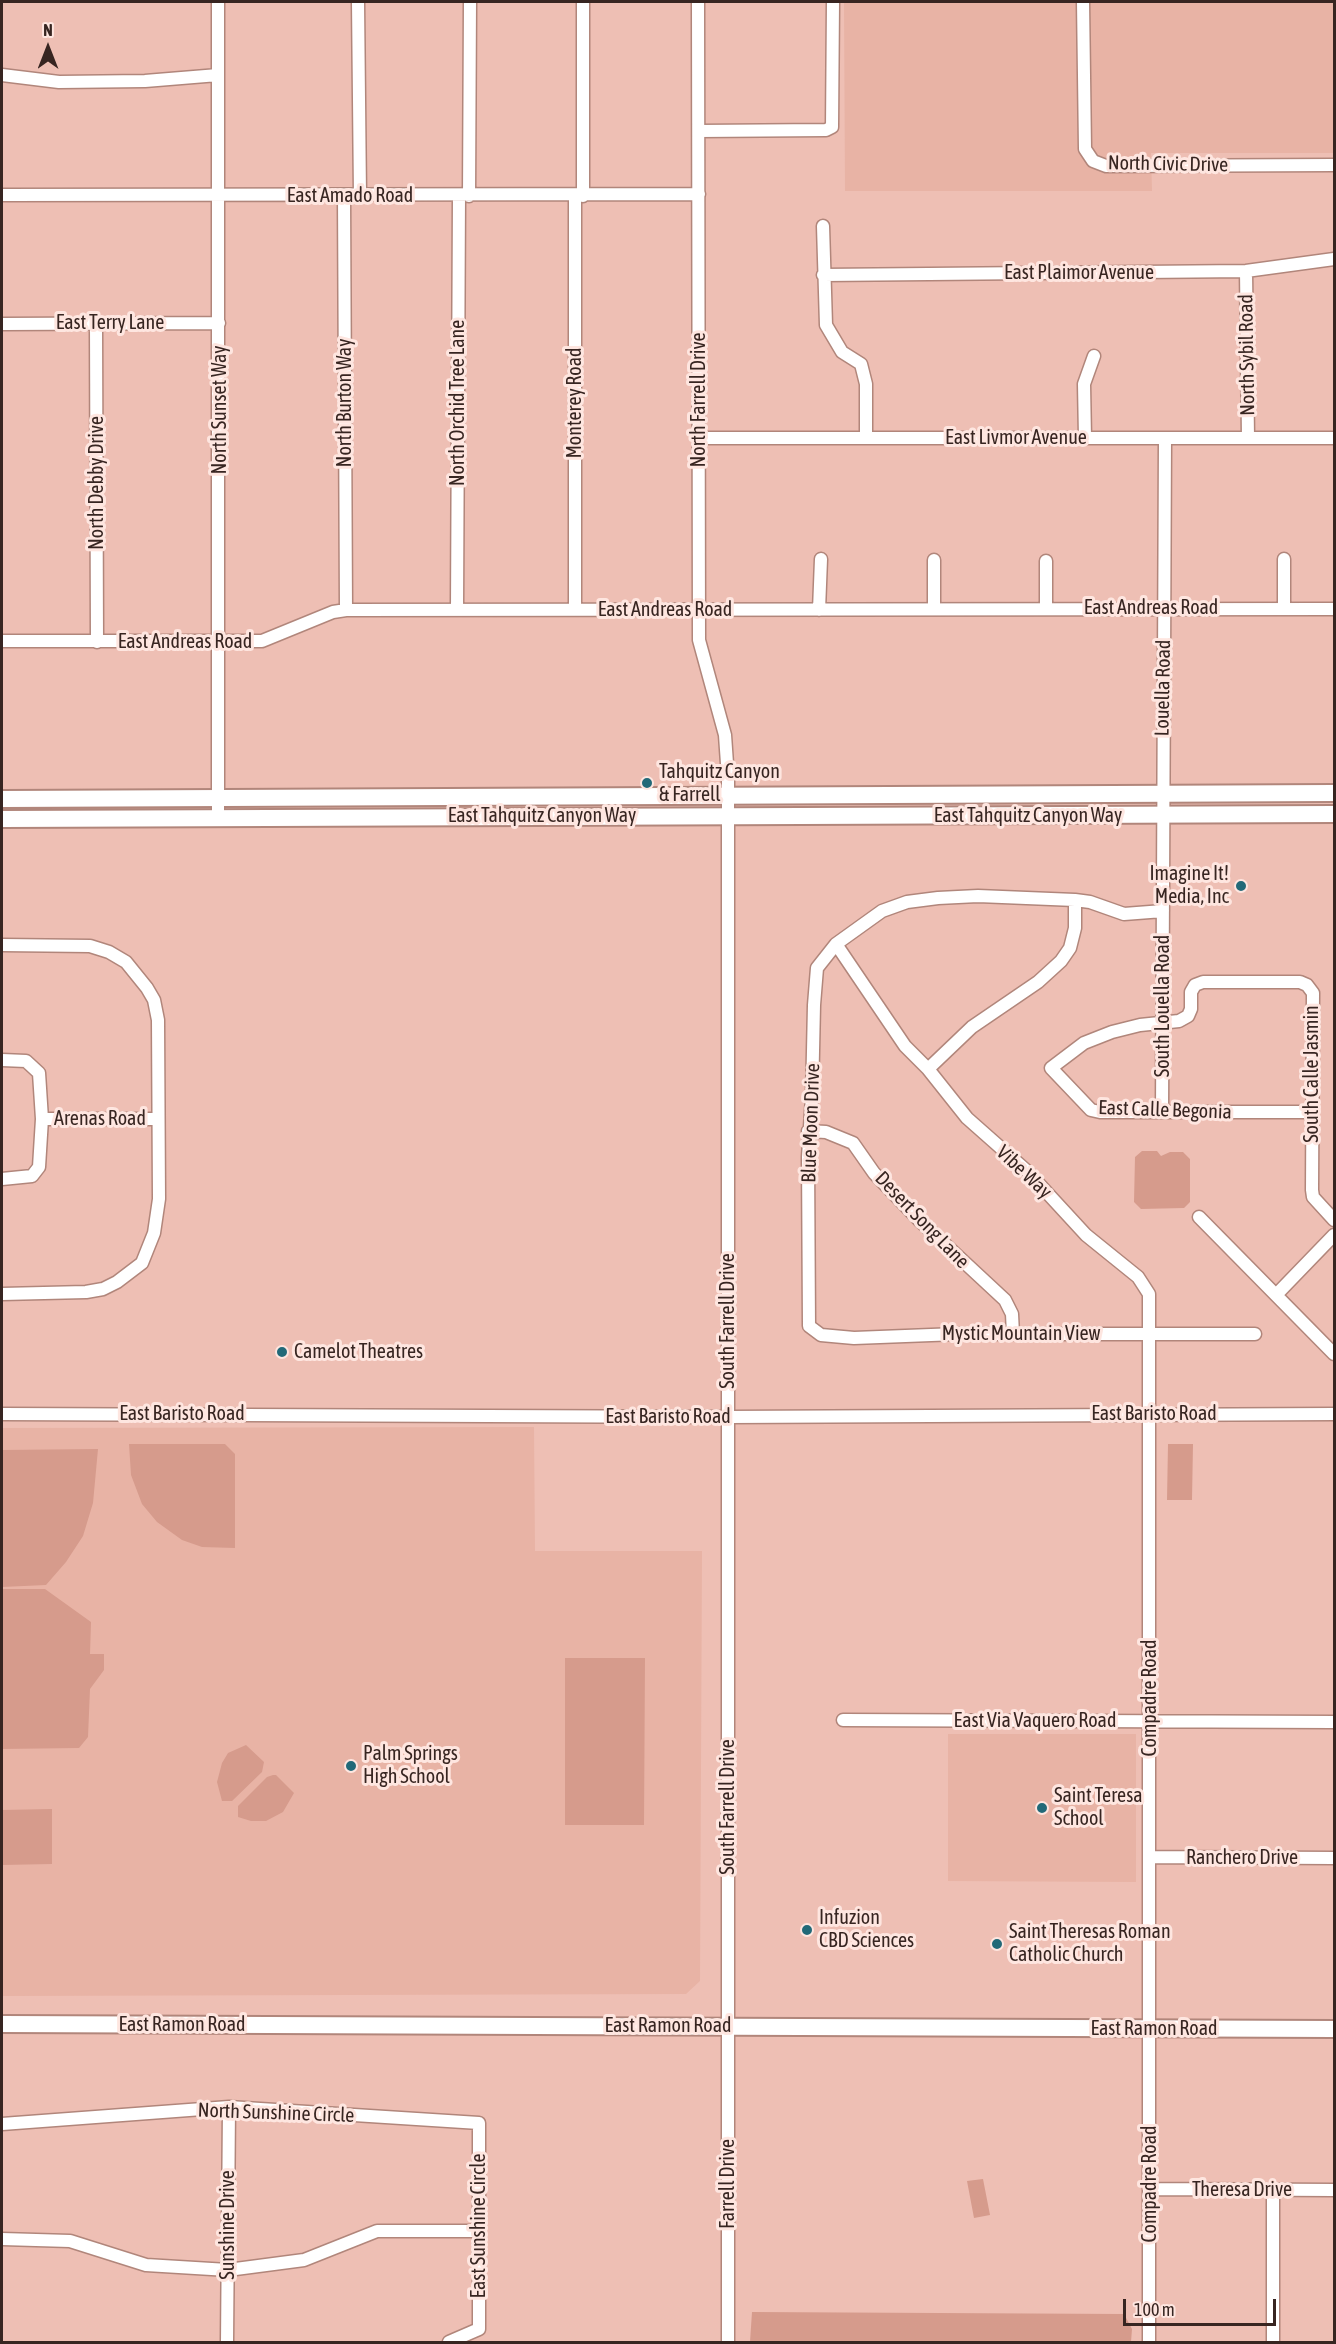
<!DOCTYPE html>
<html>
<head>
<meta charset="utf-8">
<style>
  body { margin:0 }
  #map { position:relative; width:1336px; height:2344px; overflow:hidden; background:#eebfb4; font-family:"Asap Condensed",sans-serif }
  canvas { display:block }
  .frame { position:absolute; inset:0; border:3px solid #372521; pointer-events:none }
  .north { position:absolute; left:18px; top:18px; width:60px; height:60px; -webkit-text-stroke:4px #fee6e0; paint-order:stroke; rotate:0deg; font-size:16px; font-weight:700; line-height:24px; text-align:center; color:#372521 }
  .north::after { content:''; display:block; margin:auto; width:21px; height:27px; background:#372521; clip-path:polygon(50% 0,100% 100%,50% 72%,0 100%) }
  .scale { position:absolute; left:1123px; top:2299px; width:153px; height:27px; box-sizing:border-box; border:3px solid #372521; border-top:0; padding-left:8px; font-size:18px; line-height:21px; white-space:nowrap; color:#372521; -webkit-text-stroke:4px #fee6e0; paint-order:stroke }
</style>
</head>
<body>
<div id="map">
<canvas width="1336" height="2344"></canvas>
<div class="frame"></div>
<div class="north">N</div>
<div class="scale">100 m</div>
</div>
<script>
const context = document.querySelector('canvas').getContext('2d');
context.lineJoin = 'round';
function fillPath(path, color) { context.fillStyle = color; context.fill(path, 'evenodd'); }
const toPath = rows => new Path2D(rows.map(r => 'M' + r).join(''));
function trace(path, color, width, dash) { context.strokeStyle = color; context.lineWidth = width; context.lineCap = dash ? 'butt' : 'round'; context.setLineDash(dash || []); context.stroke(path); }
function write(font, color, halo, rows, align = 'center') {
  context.font = font + ' "Asap Condensed",sans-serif'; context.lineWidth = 6; context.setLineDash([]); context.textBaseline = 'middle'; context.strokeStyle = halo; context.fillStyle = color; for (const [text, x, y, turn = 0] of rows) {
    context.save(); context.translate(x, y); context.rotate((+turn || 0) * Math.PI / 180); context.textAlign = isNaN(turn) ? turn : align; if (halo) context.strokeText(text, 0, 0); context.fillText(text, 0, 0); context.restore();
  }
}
fillPath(toPath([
  [844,2,1334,2,1334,153,1151,153,1152,191,845,191],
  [534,1427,535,1551,702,1551,700,1981,686,1994,2,1996,2,1428],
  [948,1734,1136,1734,1136,1882,948,1881]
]), '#e8b3a5');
fillPath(toPath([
  [1142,1151,1157,1151,1161,1156,1170,1152,1183,1152,1190,1159,1190,1202,1184,1208,1141,1209,1134,1202,1135,1157],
  [129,1444,225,1444,235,1454,235,1548,202,1547,182,1540,157,1522,142,1504,131,1475],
  [1168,1444,1193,1444,1192,1500,1167,1500],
  [98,1449,93,1503,83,1536,66,1562,46,1585,2,1587,2,1450],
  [2,1589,45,1589,91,1622,90,1654,104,1654,104,1670,90,1689,88,1737,79,1748,2,1749],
  [565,1658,645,1658,644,1825,565,1825],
  [246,1745,264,1762,262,1772,232,1801,222,1801,217,1782,222,1763,228,1753],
  [273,1775,276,1775,294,1793,283,1812,266,1821,251,1821,238,1817,238,1806,267,1777],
  [52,1809,52,1864,2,1865,2,1810],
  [983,2179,990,2215,974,2218,967,2181],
  [752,2312,1124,2314,1132,2329,1131,2342,750,2342]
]), '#d69b8c');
const minor = toPath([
  [358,2,360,196],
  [583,2,583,196],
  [698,2,699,640,725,735,728,778,728,2342],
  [1083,2,1085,149,1093,161,1106,166,1334,165],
  [2,75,59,82,145,81,218,75],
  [699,131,826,130,832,127,833,2],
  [2,195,699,194],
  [344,196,346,610],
  [469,196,470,2],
  [575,196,575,610],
  [823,226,826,325,842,352,861,364,866,384,866,438],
  [1246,271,1248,438],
  [823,275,1246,271,1334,259],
  [2,324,219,323],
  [96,324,97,642],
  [698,438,1334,438],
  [1085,438,1084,384,1094,356],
  [934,560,934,609],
  [1046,561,1046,609],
  [457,609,459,196],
  [1284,609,1284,559],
  [819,610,821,559],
  [2,641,262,641,333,612,346,610,1334,609],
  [218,818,218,2],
  [1163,911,1124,914,1090,902,1075,900,978,896,938,898,907,902,882,911,836,944,817,968,814,1005,812,1097,808,1157,809,1326,821,1335,854,1338,957,1334,1255,1334],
  [836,944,905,1046,928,1069,967,1118,1028,1172,1086,1235,1138,1277,1149,1294,1149,2342],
  [2,945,90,946,109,952,126,962,147,988,154,1000,158,1020,159,1199,154,1233,142,1263,117,1282,103,1289,86,1292,2,1294],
  [2,1060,26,1061,39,1073,42,1119,39,1167,32,1176,2,1179],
  [928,1069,972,1027,1038,982,1061,961,1070,948,1075,928,1075,900],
  [1162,1112,1165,438],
  [1312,1112,1100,1112,1091,1110,1051,1068,1084,1043,1112,1032,1140,1025,1179,1021,1188,1016,1191,1009,1191,992,1195,985,1203,982,1300,982,1307,985,1313,993,1312,1190,1313,1197,1334,1220],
  [42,1119,157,1119],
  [808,1131,826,1132,853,1143,874,1173,920,1221,1005,1300,1012,1314,1013,1334],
  [1199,1217,1334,1354],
  [1276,1295,1334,1235],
  [2,1414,729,1417,1334,1414],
  [843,1720,1334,1722],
  [1150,1857,1334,1858],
  [2,2124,229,2107,479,2123,479,2329,449,2342],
  [1149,2189,1334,2190],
  [2,2239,70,2241,146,2265,228,2270,304,2260,377,2231,479,2231],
  [227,2342,229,2107],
  [1273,2342,1273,2190]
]);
const major = toPath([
  [2,799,1334,793],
  [2,819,1334,814],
  [2,2024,1334,2029]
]);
trace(minor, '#b1867b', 15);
trace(major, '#b1867b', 20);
trace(minor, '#fff', 12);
trace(major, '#fff', 16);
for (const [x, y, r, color] of [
  [647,783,6,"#226978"],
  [1241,886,6,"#226978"],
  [282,1352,6,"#226978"],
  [351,1766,6,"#226978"],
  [1042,1808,6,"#226978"],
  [807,1930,6,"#226978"],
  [997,1944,6,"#226978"]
]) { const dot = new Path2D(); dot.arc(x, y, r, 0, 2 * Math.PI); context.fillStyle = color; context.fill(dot); trace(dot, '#fee6e0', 2); }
write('20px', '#372521', '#fee6e0', [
  ["North Civic Drive",1168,164,1],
  ["East Amado Road",350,196],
  ["East Plaimor Avenue",1079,273],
  ["East Terry Lane",110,323],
  ["North Sybil Road",1247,355,-91],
  ["North Farrell Drive",699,400,-90],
  ["North Burton Way",345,403,-90],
  ["North Orchid Tree Lane",458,403,-90],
  ["Monterey Road",575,403,-90],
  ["North Sunset Way",220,410,-90],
  ["East Livmor Avenue",1016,438],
  ["North Debby Drive",97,483,-90],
  ["East Andreas Road",1151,608],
  ["East Andreas Road",665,610],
  ["East Andreas Road",185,642],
  ["Louella Road",1163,688,-89],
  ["East Tahquitz Canyon Way",542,816],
  ["East Tahquitz Canyon Way",1028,816],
  ["South Louella Road",1163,1006,-90],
  ["South Calle Jasmin",1312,1074,-90],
  ["East Calle Begonia",1165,1110,2],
  ["Arenas Road",100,1119],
  ["Blue Moon Drive",811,1123,-88],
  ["Vibe Way",1024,1172,43],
  ["Desert Song Lane",922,1220,46],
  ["South Farrell Drive",728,1321,-90],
  ["Mystic Mountain View",1021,1334],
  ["East Baristo Road",182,1414],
  ["East Baristo Road",1154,1414],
  ["East Baristo Road",668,1417],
  ["Compadre Road",1150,1698,-90],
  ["East Via Vaquero Road",1035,1721],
  ["South Farrell Drive",728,1807,-90],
  ["Ranchero Drive",1242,1858],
  ["East Ramon Road",182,2025],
  ["East Ramon Road",668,2026],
  ["East Ramon Road",1154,2029],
  ["North Sunshine Circle",276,2113,2],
  ["Farrell Drive",728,2184,-90],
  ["Compadre Road",1150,2184,-90],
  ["Theresa Drive",1242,2190],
  ["Sunshine Drive",228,2225,-90],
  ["East Sunshine Circle",479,2226,-90]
]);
write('20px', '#372521', '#fee6e0', [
  ["Tahquitz Canyon",659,772],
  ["& Farrell",659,795],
  ["Imagine It!",1229,874,"right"],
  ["Media, Inc",1229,897,"right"],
  ["Camelot Theatres",294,1352],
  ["Palm Springs",363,1754],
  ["High School",363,1777],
  ["Saint Teresa",1054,1796],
  ["School",1054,1819],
  ["Infuzion",819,1918],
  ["CBD Sciences",819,1941],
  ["Saint Theresas Roman",1009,1932],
  ["Catholic Church",1009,1955]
], 'left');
</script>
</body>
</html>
